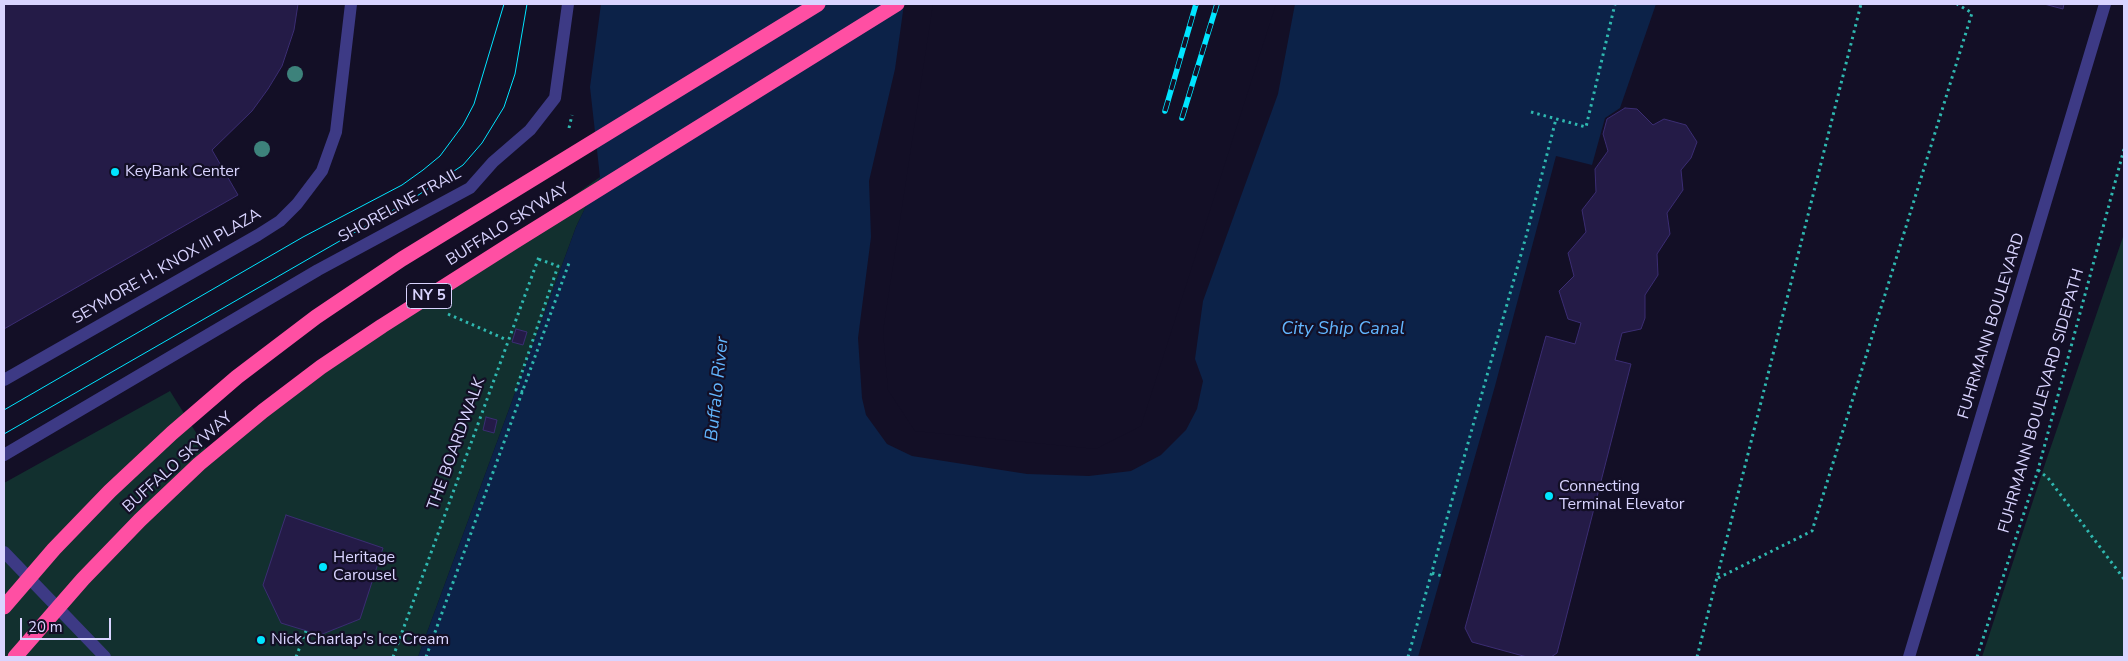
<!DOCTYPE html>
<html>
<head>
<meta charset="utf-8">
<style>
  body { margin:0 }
  #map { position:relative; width:2128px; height:661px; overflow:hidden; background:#130f26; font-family:"Nunito Sans",sans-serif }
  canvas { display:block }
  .frame { position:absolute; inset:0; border:5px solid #d9d4ff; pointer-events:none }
  .scale { position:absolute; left:20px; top:618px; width:91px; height:22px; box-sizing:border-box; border:2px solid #d9d4ff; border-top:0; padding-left:6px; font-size:15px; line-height:18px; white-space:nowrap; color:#d9d4ff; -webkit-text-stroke:4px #130f26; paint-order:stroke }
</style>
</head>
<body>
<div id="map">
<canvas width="2128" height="661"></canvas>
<div class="frame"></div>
<div class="scale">20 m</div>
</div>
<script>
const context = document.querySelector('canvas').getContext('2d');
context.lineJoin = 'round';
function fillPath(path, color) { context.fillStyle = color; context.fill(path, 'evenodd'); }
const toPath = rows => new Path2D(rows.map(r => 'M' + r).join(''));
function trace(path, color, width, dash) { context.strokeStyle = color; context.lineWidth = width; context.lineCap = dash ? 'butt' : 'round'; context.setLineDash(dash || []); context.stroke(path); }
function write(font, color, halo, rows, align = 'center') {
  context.font = font + ' "Nunito Sans",sans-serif'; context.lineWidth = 4.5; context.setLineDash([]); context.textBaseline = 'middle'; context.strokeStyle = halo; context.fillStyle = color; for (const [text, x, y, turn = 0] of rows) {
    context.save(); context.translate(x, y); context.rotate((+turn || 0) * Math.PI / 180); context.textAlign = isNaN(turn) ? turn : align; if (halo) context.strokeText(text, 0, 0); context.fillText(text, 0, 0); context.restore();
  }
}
fillPath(toPath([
  [600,177,576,227,418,657,4,657,4,483,170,391,210,455],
  [2124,234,2124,657,1982,657,2046,461]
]), '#12302f');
fillPath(toPath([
  [601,4,930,4,881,331,885,391,914,433,1096,451,1143,428,1279,4,1656,4,1620,108,1605,118,1592,165,1556,156,1495,386,1418,657,418,657,576,227,600,177,590,87]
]), '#0c2248');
fillPath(toPath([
  [904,4,933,4,883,331,888,390,915,431,1096,449,1141,426,1276,4,1295,4,1278,94,1203,301,1195,359,1203,381,1197,409,1186,430,1161,455,1131,471,1089,476,1027,474,912,456,887,444,866,415,862,398,858,338,871,237,869,181,895,69]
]), '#130f26');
const building = toPath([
  [4,4,298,4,294,30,282,66,268,89,252,111,212,150,238,195,4,329,4,4],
  [2044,4,2064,4,2063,9,2044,4],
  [1625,108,1637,109,1653,125,1664,119,1686,125,1697,142,1691,158,1681,170,1683,190,1667,213,1670,234,1657,254,1658,275,1645,295,1645,318,1641,329,1622,333,1615,360,1631,364,1557,653,1551,657,1527,657,1472,642,1465,628,1546,336,1575,344,1581,323,1568,319,1559,291,1574,276,1568,253,1586,232,1582,210,1596,192,1595,169,1608,151,1603,134,1607,119,1625,108],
  [516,329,527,332,523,345,512,342,516,329],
  [486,417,497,420,494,433,483,430,486,417],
  [286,515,383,548,360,619,320,635,281,623,263,585,286,515]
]);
fillPath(building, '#241b47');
trace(building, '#3b2d73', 1);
trace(toPath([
  [1531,112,1586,127,1615,4],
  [569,128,572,115],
  [448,314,507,340],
  [523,392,516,390,558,266,538,259],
  [2038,470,2048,478,2124,579],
  [1432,573,1442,576],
  [1718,578,1812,531,1972,13,1957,4],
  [296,657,306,631],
  [393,657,540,254],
  [426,657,569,263],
  [1408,657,1527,233,1556,119],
  [1697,657,1861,4],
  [1977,657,2038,470,2124,149]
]), '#2fb8b0', 3, [2.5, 4]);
trace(toPath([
  [4,455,318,270,470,188,493,162,530,130,555,98,568,4]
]), '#3d3a85', 12);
trace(toPath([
  [4,552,105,657],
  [1909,657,2105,4]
]), '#3d3a85', 12);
trace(toPath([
  [4,380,258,235,280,221,297,204,322,171,336,132,351,4]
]), '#3d3a85', 12);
trace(toPath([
  [4,410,303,237,402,185,423,170,440,156,463,125,474,104,504,4],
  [4,434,411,200,463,165,482,143,504,107,515,74,527,4]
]), '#00e5ff', 1);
const rail = toPath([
  [1165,111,1196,4],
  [1182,118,1217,4]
]);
trace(rail, '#00e5ff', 5.5);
trace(rail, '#130f26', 4, [11]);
trace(toPath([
  [4,607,54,549,110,491,172,433,237,377,316,317,402,259,818,4],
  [15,657,83,579,140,520,199,464,263,411,321,367,382,326,514,242,897,4]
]), '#ff4fa3', 15);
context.fillStyle = '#3d827b';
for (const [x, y] of [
  [295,74],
  [262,149]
]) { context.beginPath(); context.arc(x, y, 8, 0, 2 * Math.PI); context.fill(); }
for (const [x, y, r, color] of [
  [115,172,5,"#00e5ff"],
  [1549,496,5,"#00e5ff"],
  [323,567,5,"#00e5ff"],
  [261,640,5,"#00e5ff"]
]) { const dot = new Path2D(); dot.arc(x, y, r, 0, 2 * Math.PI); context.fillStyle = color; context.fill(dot); trace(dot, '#130f26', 2); }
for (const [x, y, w] of [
  [429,296,45]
]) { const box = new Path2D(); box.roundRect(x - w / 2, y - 12.5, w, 25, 4); context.fillStyle = '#130f26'; context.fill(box); trace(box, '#d9d4ff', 1); }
write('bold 15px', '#d9d4ff', null, [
  ["NY 5",429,296]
]);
write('16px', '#d9d4ff', '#130f26', [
  ["KeyBank Center",125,172],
  ["Connecting",1559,487],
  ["Terminal Elevator",1559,505],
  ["Heritage",333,558],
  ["Carousel",333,576],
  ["Nick Charlap's Ice Cream",271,640]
], 'left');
write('16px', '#d9d4ff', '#130f26', [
  ["SHORELINE TRAIL",400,206,-29],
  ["BUFFALO SKYWAY",508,225,-32],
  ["SEYMORE H. KNOX III PLAZA",167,267,-30],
  ["FUHRMANN BOULEVARD",1992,326,-73],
  ["FUHRMANN BOULEVARD SIDEPATH",2042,401,-74],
  ["THE BOARDWALK",457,444,-70],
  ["BUFFALO SKYWAY",178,463,-42]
]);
write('italic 18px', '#62b6ff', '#130f26', [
  ["City Ship Canal",1343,330],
  ["Buffalo River",718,389,-84]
]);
</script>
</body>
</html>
